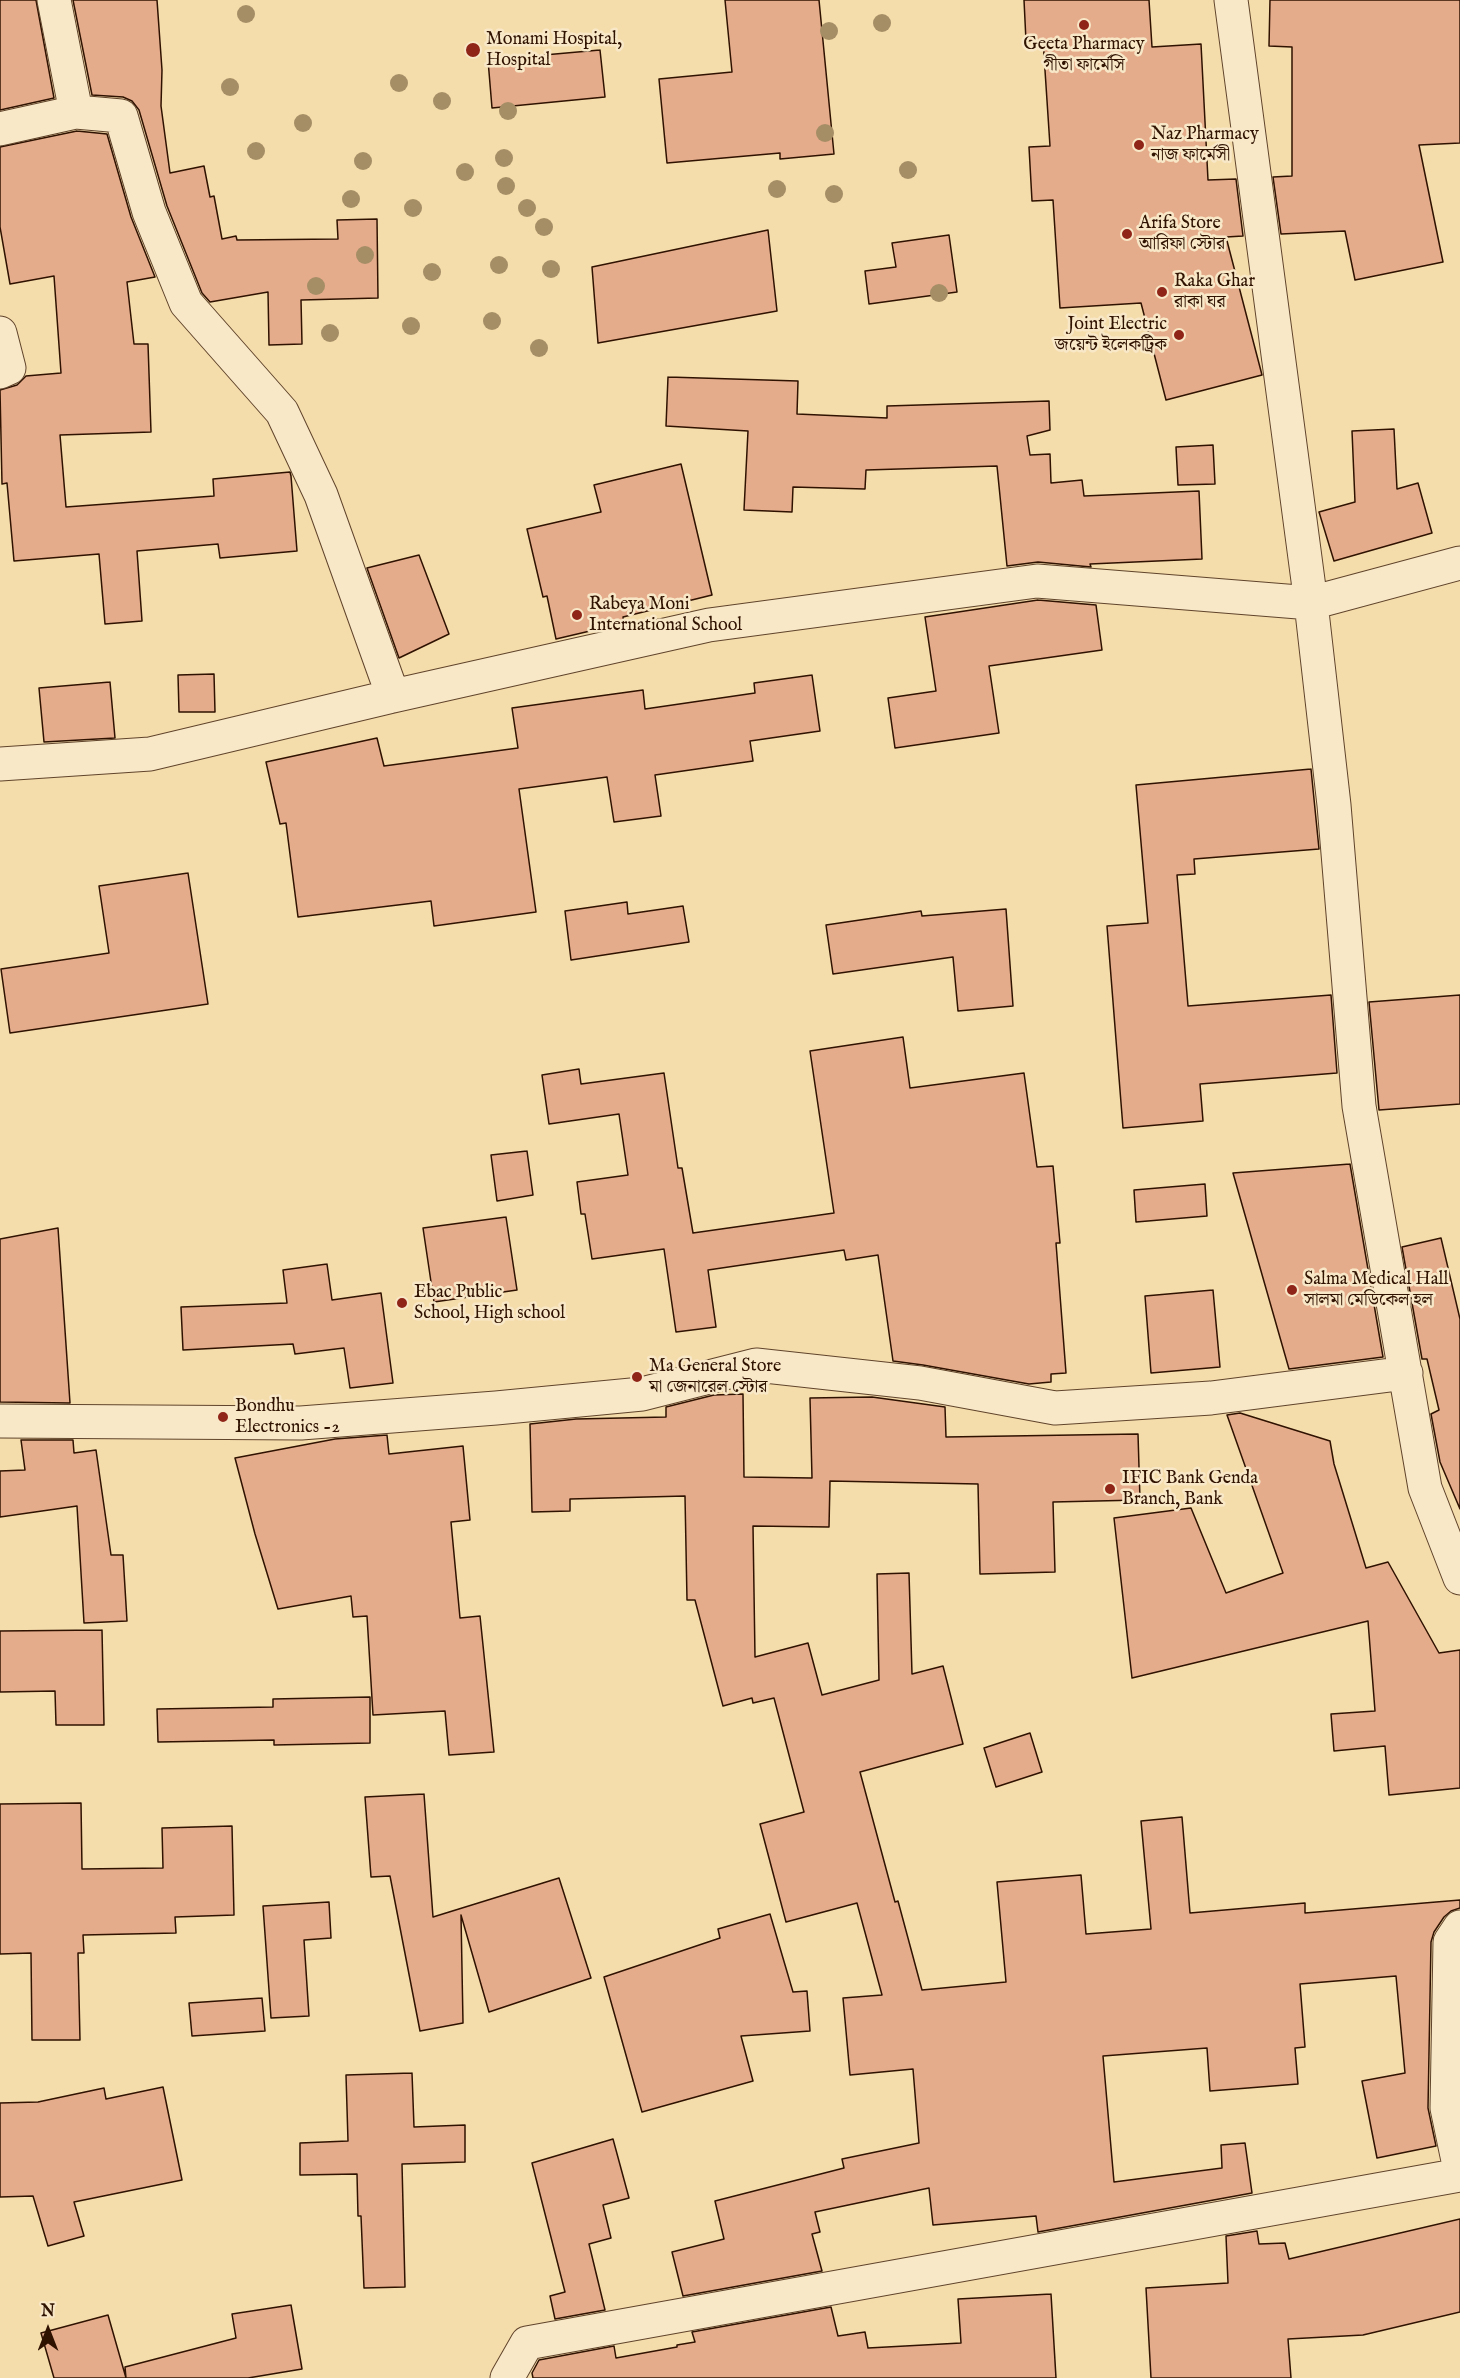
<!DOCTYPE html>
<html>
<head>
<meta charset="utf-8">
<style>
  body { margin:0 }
  #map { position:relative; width:1460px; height:2378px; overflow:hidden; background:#f5dcab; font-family:"IM FELL English",serif }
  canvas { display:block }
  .north { position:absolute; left:18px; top:2300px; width:60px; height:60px; -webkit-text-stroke:4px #f8e8c8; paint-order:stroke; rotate:0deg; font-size:16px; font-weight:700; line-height:24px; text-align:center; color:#2f1200 }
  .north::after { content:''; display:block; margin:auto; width:21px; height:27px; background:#2f1200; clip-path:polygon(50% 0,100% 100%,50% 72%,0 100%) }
</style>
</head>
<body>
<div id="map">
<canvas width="1460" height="2378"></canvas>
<div class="north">N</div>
</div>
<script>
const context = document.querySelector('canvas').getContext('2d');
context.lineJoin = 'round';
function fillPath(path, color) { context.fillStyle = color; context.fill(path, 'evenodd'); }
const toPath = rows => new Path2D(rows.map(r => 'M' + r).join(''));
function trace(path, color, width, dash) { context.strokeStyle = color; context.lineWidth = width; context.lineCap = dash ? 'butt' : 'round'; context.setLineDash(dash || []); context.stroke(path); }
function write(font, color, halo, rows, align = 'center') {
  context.font = font + ' "IM FELL English","Noto Serif Bengali",serif'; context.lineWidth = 5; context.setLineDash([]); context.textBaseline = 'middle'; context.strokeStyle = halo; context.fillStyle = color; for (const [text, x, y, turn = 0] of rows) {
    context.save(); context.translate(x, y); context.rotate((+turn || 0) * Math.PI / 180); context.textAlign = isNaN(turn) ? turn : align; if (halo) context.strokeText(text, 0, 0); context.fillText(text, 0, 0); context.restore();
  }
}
const building = toPath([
  [0,0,36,0,54,98,0,110,0,0],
  [73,0,157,0,162,70,161,106,170,173,204,166,210,197,214,196,222,239,236,236,237,240,338,239,337,220,377,219,378,298,301,300,302,344,269,345,268,292,210,302,202,293,167,206,139,110,132,101,123,97,92,95,73,0],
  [725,0,819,0,834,154,780,159,780,153,667,163,659,79,732,72,725,0],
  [1024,0,1149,0,1152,47,1201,44,1208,180,1236,179,1243,236,1226,237,1262,375,1166,400,1141,303,1060,308,1053,200,1032,201,1029,147,1050,146,1043,40,1026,41,1024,0],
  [1270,0,1460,0,1460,143,1419,145,1443,262,1355,280,1345,231,1281,234,1273,177,1292,176,1292,47,1269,46,1270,0],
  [600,50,605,97,492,108,488,60,600,50],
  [77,131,107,134,131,217,155,277,127,282,134,344,148,344,151,432,60,435,66,507,214,496,213,479,290,472,291,476,297,551,220,558,218,544,137,551,142,621,105,624,99,554,14,561,7,483,2,484,0,390,17,385,26,376,61,373,54,276,10,284,0,227,0,147,77,131],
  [768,230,777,311,598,343,592,267,768,230],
  [949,235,957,292,869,304,865,271,896,267,892,243,949,235],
  [668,377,798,381,797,414,887,418,887,406,1049,401,1050,430,1027,436,1030,455,1050,454,1051,483,1082,480,1084,496,1199,491,1202,559,1090,564,1091,567,1038,562,1007,566,997,466,866,470,865,489,793,487,792,512,744,510,748,431,666,426,668,377],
  [1394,429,1397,489,1418,483,1432,533,1334,561,1319,512,1355,502,1352,431,1394,429],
  [1213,445,1215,484,1178,485,1176,447,1213,445],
  [681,464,712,595,623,617,624,623,556,639,547,596,543,597,527,529,601,512,594,485,681,464],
  [419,555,449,634,399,658,367,568,419,555],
  [1038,600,1096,605,1102,650,989,666,999,733,895,748,888,698,936,691,925,617,1038,600],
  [214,674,215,712,179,712,178,675,214,674],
  [812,675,820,731,750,741,753,761,655,775,661,816,614,822,607,777,519,789,536,912,434,926,431,901,298,917,286,823,280,824,266,762,377,738,384,766,518,748,512,708,643,690,645,709,755,693,754,683,812,675],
  [110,682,115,738,44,742,39,688,110,682],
  [1311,769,1319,849,1194,859,1195,874,1177,875,1188,1006,1331,995,1337,1073,1200,1084,1203,1121,1123,1128,1107,926,1148,923,1136,785,1311,769],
  [188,873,208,1004,10,1033,1,969,109,953,99,886,188,873],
  [627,902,628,914,683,906,689,942,571,960,565,911,627,902],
  [1006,909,1013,1006,958,1011,953,957,833,974,826,925,921,911,922,916,1006,909],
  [1460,995,1460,1104,1379,1110,1369,1002,1460,995],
  [903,1037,910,1088,1024,1073,1037,1167,1053,1166,1060,1243,1056,1243,1066,1373,1051,1374,1051,1382,1029,1384,923,1365,893,1361,878,1255,846,1260,844,1250,708,1270,716,1327,676,1332,664,1249,592,1259,585,1214,581,1214,577,1182,628,1175,619,1114,549,1124,542,1075,579,1069,581,1084,664,1073,678,1168,682,1168,693,1233,834,1213,810,1051,903,1037],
  [527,1151,533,1195,497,1201,491,1155,527,1151],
  [1350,1164,1383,1357,1289,1369,1233,1173,1350,1164],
  [1205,1184,1207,1216,1136,1222,1134,1190,1205,1184],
  [506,1217,517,1290,434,1302,423,1228,506,1217],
  [58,1228,70,1403,0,1402,0,1239,58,1228],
  [1441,1238,1460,1319,1460,1509,1440,1462,1431,1414,1439,1410,1427,1359,1422,1359,1402,1247,1441,1238],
  [327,1264,332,1300,381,1293,393,1383,350,1388,344,1348,295,1354,293,1344,183,1350,181,1307,287,1303,283,1270,327,1264],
  [1213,1290,1220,1367,1151,1373,1145,1296,1213,1290],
  [743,1394,744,1477,812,1478,810,1398,872,1397,945,1407,946,1437,1138,1434,1140,1500,1053,1502,1055,1572,980,1574,978,1484,830,1481,829,1527,753,1526,755,1657,808,1643,822,1695,879,1680,877,1574,909,1573,912,1674,943,1666,963,1744,860,1772,895,1902,898,1901,922,1990,1006,1982,997,1882,1081,1875,1086,1934,1151,1929,1141,1821,1182,1817,1190,1913,1305,1903,1305,1913,1460,1900,1460,1908,1451,1911,1444,1917,1434,1932,1431,1942,1428,2108,1436,2146,1377,2158,1362,2081,1405,2073,1396,1976,1300,1984,1305,2047,1295,2048,1298,2084,1210,2091,1207,2048,1103,2056,1114,2182,1222,2168,1221,2145,1245,2143,1252,2193,1038,2232,1036,2216,933,2225,929,2188,815,2212,820,2232,812,2234,822,2271,683,2296,672,2252,724,2239,715,2201,844,2168,842,2159,919,2143,913,2069,850,2075,843,1998,882,1995,857,1903,786,1922,760,1824,804,1812,774,1698,753,1703,752,1698,723,1706,695,1600,687,1600,685,1496,570,1499,570,1511,532,1512,530,1424,576,1419,666,1417,666,1407,714,1395,743,1394],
  [1240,1413,1330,1441,1334,1464,1366,1568,1388,1562,1439,1653,1460,1650,1460,1788,1389,1795,1385,1746,1334,1751,1331,1714,1375,1711,1368,1621,1132,1678,1114,1518,1191,1508,1226,1593,1283,1573,1227,1415,1240,1413],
  [387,1435,389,1454,463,1446,470,1520,451,1522,460,1618,480,1616,494,1752,449,1755,445,1711,373,1715,367,1616,353,1617,351,1596,278,1609,255,1534,235,1458,335,1439,387,1435],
  [21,1440,73,1440,74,1453,96,1450,111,1555,123,1555,127,1621,84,1623,77,1506,0,1517,0,1471,25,1470,21,1440],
  [102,1630,104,1725,56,1725,55,1691,0,1692,0,1631,102,1630],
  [370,1697,370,1743,274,1745,274,1740,158,1742,157,1709,273,1707,273,1699,370,1697],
  [1030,1733,1042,1772,996,1787,984,1748,1030,1733],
  [424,1794,433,1917,559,1878,591,1978,489,2012,461,1915,463,2023,420,2031,390,1876,371,1877,365,1797,424,1794],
  [81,1803,82,1869,163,1868,162,1828,232,1826,234,1915,175,1917,176,1933,83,1935,84,1953,78,1953,80,2040,32,2040,31,1953,0,1954,0,1804,81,1803],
  [329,1902,331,1938,304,1940,309,2016,271,2018,263,1906,329,1902],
  [770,1914,793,1992,807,1991,810,2031,741,2036,753,2081,642,2112,604,1977,720,1938,718,1929,770,1914],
  [262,1998,265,2031,192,2036,189,2003,262,1998],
  [412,2073,414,2127,465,2125,465,2162,402,2164,405,2287,364,2288,361,2216,358,2216,357,2174,300,2175,300,2143,348,2141,346,2075,412,2073],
  [163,2087,182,2180,74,2202,84,2236,48,2246,33,2196,0,2197,0,2103,38,2102,104,2088,106,2099,163,2087],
  [613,2139,629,2198,603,2205,611,2238,589,2244,605,2310,555,2319,550,2296,565,2292,532,2163,613,2139],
  [1460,2219,1460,2312,1363,2335,1288,2339,1291,2378,1151,2378,1146,2288,1228,2283,1226,2236,1257,2231,1259,2244,1285,2243,1289,2259,1460,2219],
  [1051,2294,1056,2378,533,2378,532,2373,539,2360,614,2346,616,2358,677,2347,677,2345,695,2342,692,2332,831,2307,838,2336,865,2332,868,2348,961,2343,958,2299,1051,2294],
  [291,2305,302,2369,248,2378,126,2378,125,2367,236,2338,232,2314,291,2305],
  [108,2315,126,2378,54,2378,41,2333,108,2315]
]);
fillPath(building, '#e5ac8c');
trace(building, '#2f1200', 1.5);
const minor = toPath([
  [54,0,76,112,121,116,149,212,186,303,282,412,321,495,393,696],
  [1231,0,1311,603,1334,805,1359,1106,1425,1488,1460,1578],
  [0,129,76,112],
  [0,333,9,368,0,372],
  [0,764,150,754,393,696,709,625,1037,581,1311,603,1460,563],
  [0,1421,301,1423,496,1408,642,1394,756,1365,920,1383,1055,1408,1211,1398,1406,1373],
  [1460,1927,1450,1942,1447,2108,1460,2170],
  [507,2378,527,2343,1460,2175]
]);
trace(minor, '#60442b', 35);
trace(minor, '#f8e8c8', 33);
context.fillStyle = '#a58e66';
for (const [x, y] of [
  [246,14],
  [882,23],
  [829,31],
  [399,83],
  [230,87],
  [442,101],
  [508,111],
  [303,123],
  [825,133],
  [256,151],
  [504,158],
  [363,161],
  [908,170],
  [465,172],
  [506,186],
  [777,189],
  [834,194],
  [351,199],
  [413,208],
  [527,208],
  [544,227],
  [365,255],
  [499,265],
  [551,269],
  [432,272],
  [316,286],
  [939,293],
  [492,321],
  [411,326],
  [330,333],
  [539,348]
]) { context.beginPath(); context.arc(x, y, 9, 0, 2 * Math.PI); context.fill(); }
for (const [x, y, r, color] of [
  [1084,25,6,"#8f2418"],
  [473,50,8,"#8f2418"],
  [1139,145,6,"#8f2418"],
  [1127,234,6,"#8f2418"],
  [1162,292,6,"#8f2418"],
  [1179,335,6,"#8f2418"],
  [577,615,6,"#8f2418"],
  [1292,1290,6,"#8f2418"],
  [402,1303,6,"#8f2418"],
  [637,1377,6,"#8f2418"],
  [223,1417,6,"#8f2418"],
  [1110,1489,6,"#8f2418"]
]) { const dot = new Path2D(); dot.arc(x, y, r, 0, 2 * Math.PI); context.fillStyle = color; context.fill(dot); trace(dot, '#f8e8c8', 2); }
write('18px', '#2f1200', '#f8e8c8', [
  ["Monami Hospital,",486,40],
  ["Hospital",486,61],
  ["Geeta Pharmacy",1084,45,"center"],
  ["গীতা ফার্মেসি",1084,66,"center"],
  ["Naz Pharmacy",1151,135],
  ["নাজ ফার্মেসী",1151,156],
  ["Arifa Store",1139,224],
  ["আরিফা স্টোর",1139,245],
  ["Raka Ghar",1174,282],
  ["রাকা ঘর",1174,303],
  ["Joint Electric",1167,325,"right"],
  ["জয়েন্ট ইলেকট্রিক",1167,346,"right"],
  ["Rabeya Moni",589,605],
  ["International School",589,626],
  ["Salma Medical Hall",1304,1280],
  ["সালমা মেডিকেল হল",1304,1301],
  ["Ebac Public",414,1293],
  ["School, High school",414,1314],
  ["Ma General Store",649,1367],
  ["মা জেনারেল স্টোর",649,1388],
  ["Bondhu",235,1407],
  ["Electronics -2",235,1428],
  ["IFIC Bank Genda",1122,1479],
  ["Branch, Bank",1122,1500]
], 'left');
</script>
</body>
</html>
